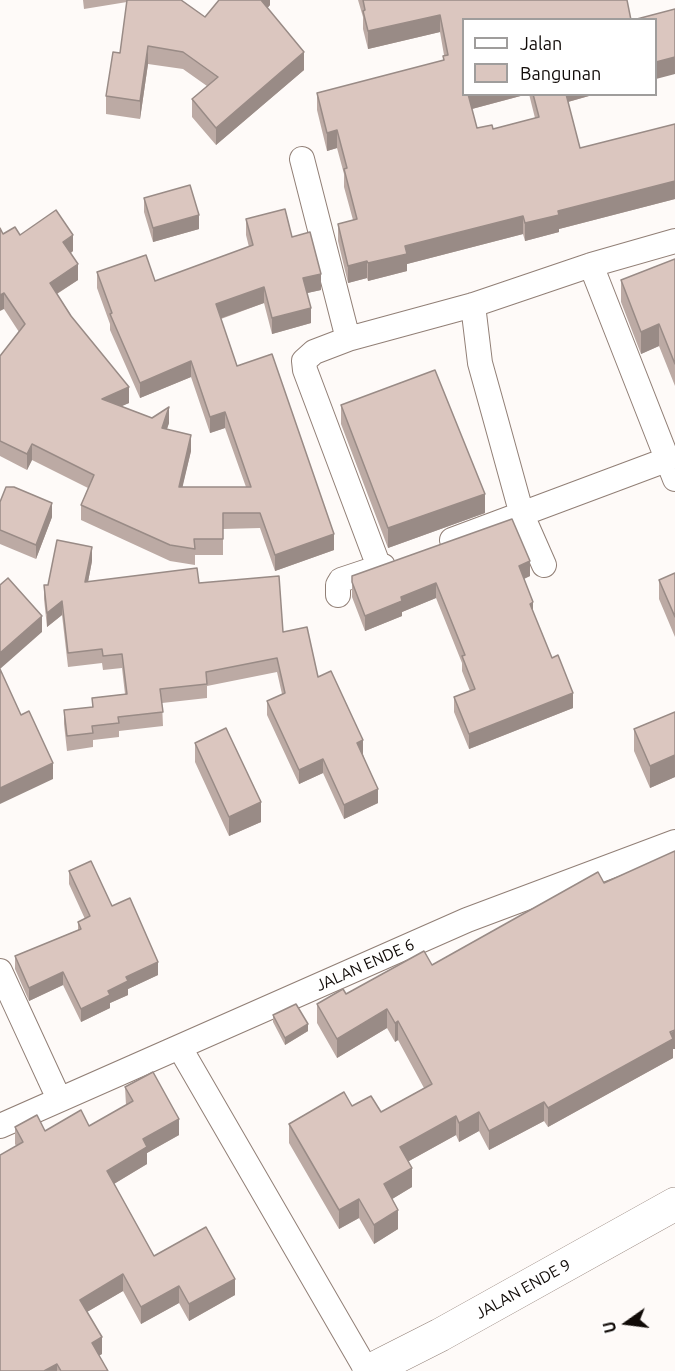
<!DOCTYPE html>
<html>
<head>
<meta charset="utf-8">
<style>
  body { margin:0 }
  #map { position:relative; width:675px; height:1371px; overflow:hidden; background:#fefaf8; font-family:Ubuntu,sans-serif }
  canvas { display:block }
  .legend { position:absolute; left:462px; top:18px; width:195px; height:78px; box-sizing:border-box; background:#fff; border:2px solid #9f9d9c; margin:0; padding:8px 10px; list-style:none; font-size:18px; color:#100a07 }
  .legend li { display:flex; align-items:center; gap:12px; height:30px }
  .legend b { width:30px; border:2px solid #9f9d9c }
  .north { position:absolute; left:597px; top:1293px; width:60px; height:60px; -webkit-text-stroke:4px #fff; paint-order:stroke; rotate:256deg; font-size:16px; font-weight:700; line-height:24px; text-align:center; color:#100a07 }
  .north::after { content:''; display:block; margin:auto; width:21px; height:27px; background:#100a07; clip-path:polygon(50% 0,100% 100%,50% 72%,0 100%) }
</style>
</head>
<body>
<div id="map">
<canvas width="675" height="1371"></canvas>
<ul class="legend">
<li><b style="height:8px;background:#fff"></b>Jalan</li>
<li><b style="height:16px;background:#dbc6bf"></b>Bangunan</li>
</ul>
<div class="north">U</div>
</div>
<script>
const context = document.querySelector('canvas').getContext('2d');
context.lineJoin = 'round';
const toPath = rows => new Path2D(rows.map(r => 'M' + r).join(''));
function trace(path, color, width, dash) { context.strokeStyle = color; context.lineWidth = width; context.lineCap = dash ? 'butt' : 'round'; context.setLineDash(dash || []); context.stroke(path); }
function fillPath(path, color) { context.fillStyle = color; context.fill(path, 'evenodd'); }
function write(font, color, halo, rows, align = 'center') {
  context.font = font + ' Ubuntu,sans-serif'; context.lineWidth = 4.5; context.setLineDash([]); context.textBaseline = 'middle'; context.strokeStyle = halo; context.fillStyle = color; for (const [text, x, y, turn = 0] of rows) {
    context.save(); context.translate(x, y); context.rotate((+turn || 0) * Math.PI / 180); context.textAlign = isNaN(turn) ? turn : align; if (halo) context.strokeText(text, 0, 0); context.fillText(text, 0, 0); context.restore();
  }
}
const minor = toPath([
  [302,159,348,339],
  [591,265,675,479],
  [473,305,480,363,495,417,522,515,544,565],
  [452,540,666,460],
  [379,567,305,370,304,361,314,352,348,339,473,305,591,265,675,241],
  [338,595,338,585,341,580,383,566],
  [0,971,59,1099],
  [180,1048,367,1371],
  [0,1126,467,920,675,842]
]);
const highway = toPath([
  [369,1371,440,1335,675,1204]
]);
trace(minor, '#917f76', 26);
trace(highway, '#917f76', 34);
trace(minor, '#fff', 24);
trace(highway, '#fff', 33);
fillPath(toPath([
  [83,0,181,0,205,17,270,0,270,5,267,8,304,70,216,145,192,117,192,99,207,86,183,69,148,64,140,119,106,114,106,96,120,53,127,2,84,9],
  [358,0,627,0,464,20,528,94,472,109,477,128,493,129,535,118,529,94,596,94,568,102,580,148,675,124,675,199,559,229,559,232,525,241,523,234,407,264,407,271,368,281,367,278,348,283,338,241,338,224,353,220,344,187,344,174,337,148,327,151,317,110,317,93,443,61,443,56,444,55,440,32,368,49,363,29,363,17],
  [144,198,199,229,153,242,144,212],
  [246,219,292,237,321,290,307,293,311,323,272,334,264,303,221,319,237,366,334,550,275,571,260,528,223,529,223,555,195,555,195,565,170,561,81,520,81,505,88,488,32,460,27,470,0,456,0,356,19,332,4,309,3,234,20,235,73,251,71,253,78,280,57,294,129,403,121,406,152,418,169,423,167,429,191,451,182,487,246,487,225,428,210,433,191,377,140,398,110,330,110,324,97,288,97,272,155,281,249,247,246,235],
  [675,259,675,386,659,346,641,354,621,302,621,280],
  [341,405,485,513,388,548,341,424],
  [0,502,52,517,36,559,0,544],
  [92,561,88,582,199,583,283,632,318,677,363,754,378,803,344,819,323,773,299,784,267,715,267,701,282,694,277,672,207,686,207,698,162,703,163,726,119,731,119,737,93,740,93,747,67,751,64,724,64,710,92,707,92,698,125,694,122,668,103,670,102,663,68,667,62,615,47,627,44,599,44,585,48,585],
  [675,573,675,637,659,599,659,580],
  [352,576,530,576,524,579,533,613,573,708,469,749,454,712,454,697,470,691,462,671,462,663,436,598,402,612,402,616,365,631,352,597],
  [675,712,675,777,650,788,634,751,634,729],
  [195,743,261,822,229,836,195,762],
  [69,871,112,906,158,975,128,989,128,995,110,1003,110,1008,81,1022,63,985,29,1001,15,969,15,956,78,930,78,922,85,919,69,884],
  [432,965,673,1049,673,1058,548,1127,544,1121,489,1150,479,1131,459,1142,456,1135,409,1161,412,1187,392,1199,398,1229,374,1244,359,1218,339,1229,289,1143,289,1124,352,1106,381,1112,424,1088,398,1040,395,1042,387,1028,337,1058,317,1023,317,1004],
  [273,1015,308,1031,285,1045,273,1022],
  [125,1087,179,1135,147,1153,147,1164,114,1184,154,1256,235,1295,189,1321,179,1303,141,1324,123,1291,87,1312,102,1354,99,1355,108,1371,0,1371,16,1146,15,1144,15,1127,45,1131,89,1126,126,1105]
]), '#bcaaa4');
fillPath(toPath([
  [260,0,270,0,270,5,260,17],
  [440,15,440,32,368,49,368,31],
  [148,46,148,64,140,119,140,101],
  [304,52,304,70,216,145,216,128],
  [675,57,675,74,656,79,656,62],
  [468,94,528,94,468,110],
  [564,94,596,94,564,103],
  [337,130,337,148,327,151,327,133],
  [675,181,675,199,559,229,559,232,525,241,525,223,558,211],
  [199,215,199,229,153,242,153,228],
  [523,216,523,234,407,264,407,271,368,281,368,263,405,246],
  [73,235,73,251,63,258,63,242],
  [367,261,367,278,348,283,348,266],
  [78,264,78,280,50,298,50,283],
  [321,274,321,290,303,294,303,278],
  [264,287,264,303,216,320,216,304],
  [4,293,4,309,0,311,0,295],
  [311,308,311,323,272,334,272,318],
  [659,324,659,346,641,354,641,332],
  [191,361,191,377,140,398,140,383],
  [129,387,129,403,102,415,102,399],
  [169,407,169,423,162,443,162,428],
  [225,412,225,428,210,433,210,417],
  [191,435,191,451,179,502,179,487],
  [32,444,32,460,27,470,27,454],
  [485,494,485,513,388,548,388,528],
  [52,503,52,517,36,559,36,545],
  [334,534,334,550,275,571,275,555],
  [92,547,92,561,85,597,85,582],
  [530,561,530,576,519,581,519,566],
  [436,583,436,598,402,612,402,616,365,631,365,616,401,597],
  [62,601,62,615,47,627,47,613],
  [533,602,533,617,530,604],
  [42,616,42,632,0,669,0,653],
  [573,693,573,708,469,749,469,734],
  [363,740,363,754,357,757,357,743],
  [675,755,675,777,650,788,650,766],
  [323,759,323,773,299,784,299,770],
  [53,763,53,779,0,804,0,788],
  [378,789,378,803,344,819,344,805],
  [261,802,261,822,229,836,229,817],
  [158,962,158,975,128,989,128,995,110,1003,110,1008,81,1022,81,1009,108,991,126,977],
  [63,972,63,985,29,1001,29,988],
  [387,1009,387,1028,337,1058,337,1039],
  [398,1021,398,1040,395,1042,395,1023],
  [308,1024,308,1031,285,1045,285,1038],
  [675,1030,675,1049,673,1049,673,1058,548,1127,548,1108],
  [544,1102,544,1121,489,1150,489,1131],
  [479,1112,479,1131,459,1142,459,1123],
  [456,1116,456,1135,400,1166,400,1147],
  [179,1119,179,1135,147,1153,147,1164,107,1188,107,1171,143,1139],
  [412,1168,412,1187,384,1204,384,1184],
  [359,1199,359,1218,339,1229,339,1210],
  [398,1210,398,1229,374,1244,374,1225],
  [123,1274,123,1291,80,1316,80,1300],
  [235,1279,235,1295,189,1321,189,1304],
  [179,1286,179,1303,141,1324,141,1307],
  [102,1337,102,1354,92,1360,92,1343],
  [57,1364,57,1371,44,1371]
]), '#998b86');
const building = toPath([
  [127,0,181,0,205,17,219,0,261,0,304,52,216,128,192,99,218,77,183,52,148,46,140,101,106,96,113,52,120,53,127,0],
  [363,0,627,0,631,20,464,20,464,94,468,94,477,128,492,125,493,129,539,117,533,94,566,94,580,148,675,124,675,181,558,211,559,215,525,223,523,216,405,246,407,254,368,263,367,261,348,266,338,224,357,219,344,169,347,168,337,130,327,133,317,93,444,60,443,56,448,55,440,15,368,31,363,11,365,10,363,0],
  [675,9,675,57,656,62,656,20,633,20,675,9],
  [190,185,199,215,153,228,144,198,190,185],
  [285,209,292,237,310,232,321,274,303,278,311,308,272,318,264,287,216,304,237,366,272,354,334,534,275,555,260,513,223,513,223,539,194,539,195,549,170,545,81,505,94,475,32,444,27,454,0,441,0,356,25,324,4,293,0,295,0,228,3,234,15,227,20,235,56,210,73,235,63,242,78,264,50,283,71,316,129,387,102,399,152,418,169,407,162,428,191,435,179,487,251,487,225,412,210,417,191,361,140,383,110,314,112,313,97,272,146,255,155,281,253,245,246,219,285,209],
  [675,259,675,364,659,324,641,332,621,280,675,259],
  [435,370,485,494,388,528,341,405,435,370],
  [6,487,14,487,52,503,36,545,0,530,0,502,6,487],
  [512,519,530,561,519,566,533,602,530,604,552,658,558,655,573,693,469,734,454,697,475,689,462,656,465,655,436,583,401,597,402,601,365,616,352,582,352,576,512,519],
  [57,540,92,547,85,582,197,568,199,583,279,576,283,632,307,627,318,677,331,671,363,740,357,743,378,789,344,805,323,759,299,770,267,701,285,693,277,658,206,672,207,684,160,689,163,712,118,717,119,723,92,726,93,733,67,736,64,710,93,707,92,698,127,694,122,654,103,656,102,649,68,653,62,601,47,613,44,585,48,585,57,540],
  [675,573,675,617,659,580,675,573],
  [8,578,42,616,0,653,0,585,8,578],
  [0,669,21,715,29,711,53,763,0,788,0,669],
  [675,712,675,755,650,766,634,729,675,712],
  [226,728,261,802,229,817,195,743,226,728],
  [675,851,675,1030,670,1032,673,1039,548,1108,544,1102,489,1131,479,1112,459,1123,456,1116,400,1147,412,1168,384,1184,398,1210,374,1225,359,1199,339,1210,289,1124,344,1092,352,1106,371,1096,381,1112,432,1084,398,1021,395,1023,387,1009,337,1039,317,1004,343,989,346,994,424,951,432,965,598,872,604,883,675,851],
  [91,861,112,906,130,898,158,962,126,977,128,981,108,991,110,995,81,1009,63,972,29,988,15,956,81,929,78,922,90,916,69,871,91,861],
  [296,1004,308,1024,285,1038,273,1015,296,1004],
  [153,1072,179,1119,143,1139,147,1147,107,1171,154,1256,206,1227,235,1279,189,1304,179,1286,141,1307,123,1274,80,1300,102,1337,92,1343,108,1371,61,1371,57,1364,44,1371,0,1371,0,1155,23,1142,15,1127,37,1115,45,1131,81,1110,89,1126,133,1101,125,1087,153,1072]
]);
fillPath(building, '#dbc6bf');
trace(building, '#998b86', 1.5);
write('16px', '#100a07', '#fff', [
  ["JALAN ENDE 6",365,965,-24],
  ["JALAN ENDE 9",523,1289,-29]
]);
</script>
</body>
</html>
